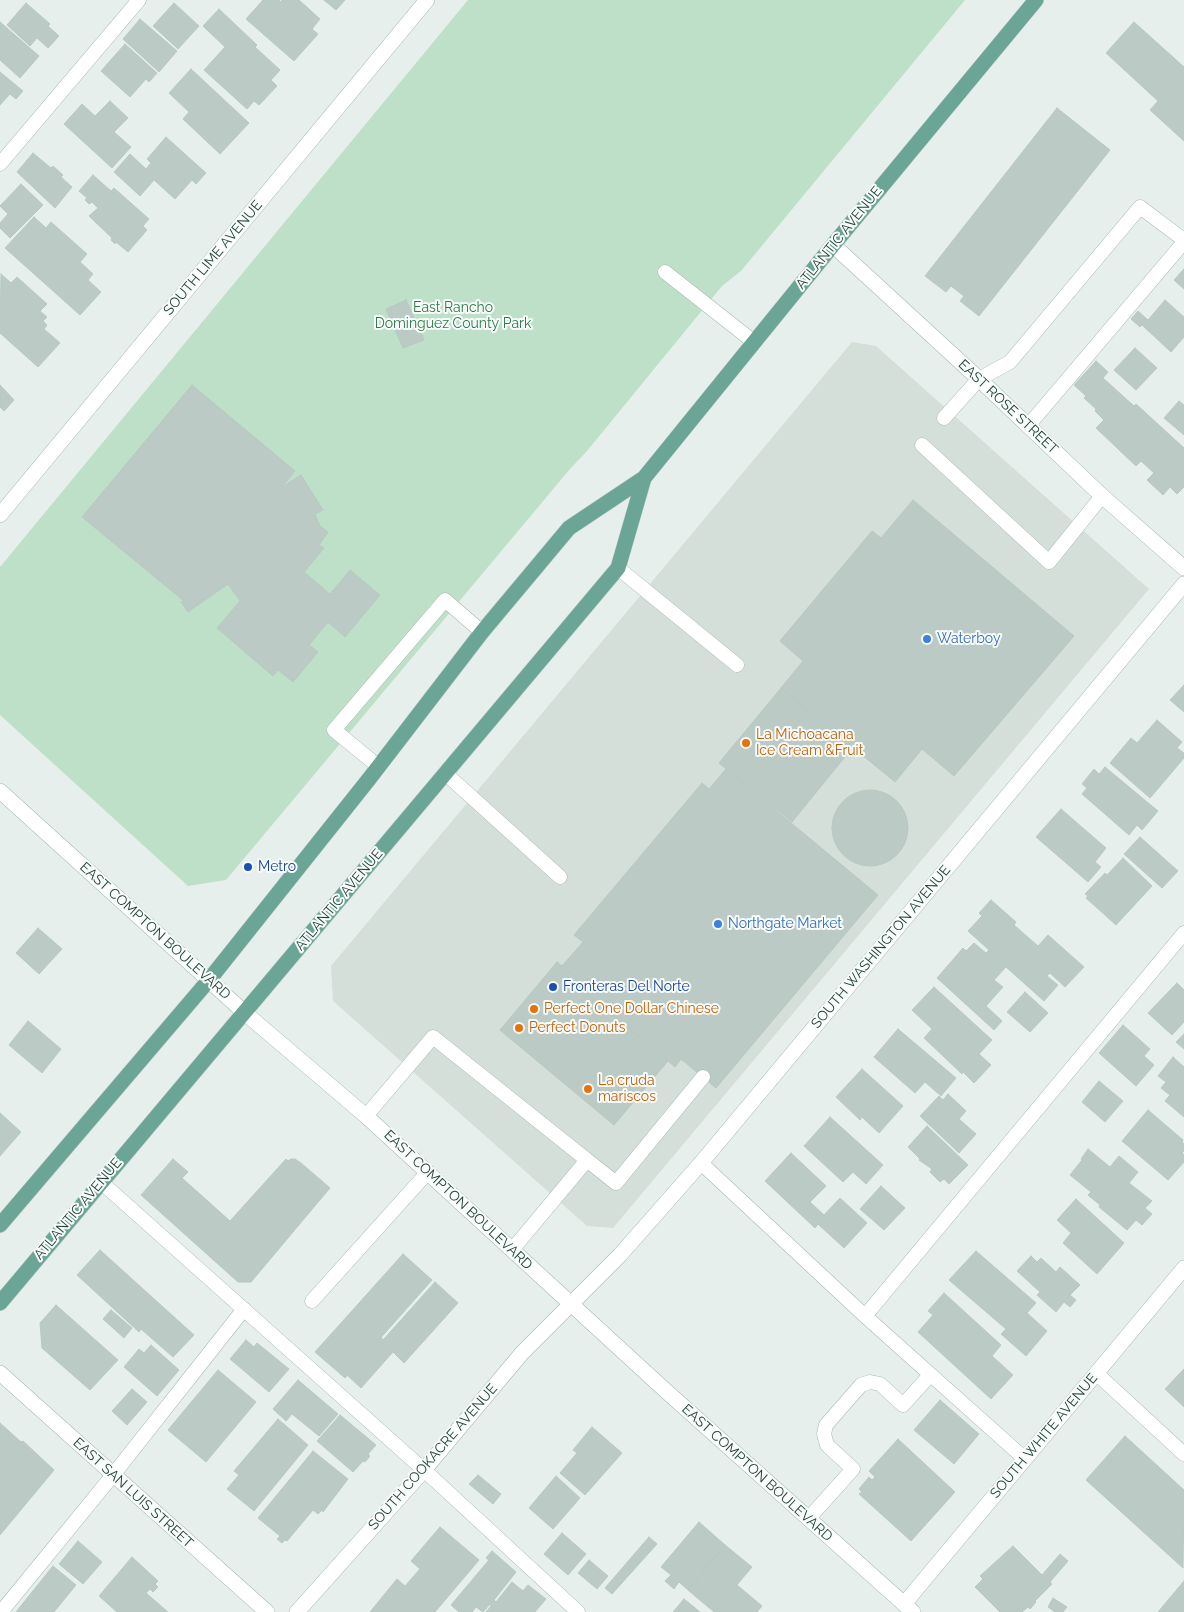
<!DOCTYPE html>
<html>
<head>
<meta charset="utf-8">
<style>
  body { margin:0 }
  canvas { display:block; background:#e6efeb }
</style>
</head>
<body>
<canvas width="1184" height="1612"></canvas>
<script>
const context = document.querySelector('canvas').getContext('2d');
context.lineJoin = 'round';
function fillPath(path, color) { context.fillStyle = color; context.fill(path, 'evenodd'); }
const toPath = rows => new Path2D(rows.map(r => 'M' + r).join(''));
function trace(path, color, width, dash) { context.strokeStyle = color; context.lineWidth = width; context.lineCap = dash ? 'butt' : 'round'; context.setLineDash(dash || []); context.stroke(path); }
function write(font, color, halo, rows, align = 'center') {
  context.font = font + ' Raleway,sans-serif'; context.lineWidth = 4; context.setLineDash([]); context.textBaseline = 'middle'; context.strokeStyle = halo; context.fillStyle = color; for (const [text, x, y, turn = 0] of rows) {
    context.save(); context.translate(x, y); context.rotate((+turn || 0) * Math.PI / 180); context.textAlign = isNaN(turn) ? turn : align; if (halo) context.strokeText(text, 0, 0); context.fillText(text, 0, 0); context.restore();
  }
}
fillPath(toPath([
  [852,342,876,346,1149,589,613,1228,587,1226,333,1001,331,966]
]), '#d4dfda');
fillPath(toPath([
  [468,0,965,0,741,271,722,286,587,451,570,469,226,880,188,886,0,715,0,567]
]), '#bfe0c8');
const building = toPath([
  [263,0,279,0,281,2,282,0,299,0,320,19,312,29,318,34,294,61,246,19,263,0],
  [324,0,345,0,336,10,324,0],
  [26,3,50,24,48,26,59,36,48,48,37,38,30,46,7,25,26,3],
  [174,3,199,26,178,49,153,26,174,3],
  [219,9,257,45,255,47,280,70,271,80,277,86,259,105,254,101,247,109,204,70,225,47,203,26,219,9],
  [140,19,177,51,159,72,123,39,140,19],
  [0,22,39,56,20,78,0,60,0,22],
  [1134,22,1184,67,1184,141,1150,110,1158,101,1106,53,1134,22],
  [125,44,157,73,149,82,146,79,130,97,101,71,125,44],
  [191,69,249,123,220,154,183,119,189,112,169,93,191,69],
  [0,72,23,91,16,99,10,94,0,105,0,72],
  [110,101,128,118,114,132,131,147,112,168,64,124,82,104,95,116,110,101],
  [1057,108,1110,150,979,316,960,301,964,296,951,286,946,292,925,276,1057,108],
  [166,137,206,173,196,184,192,180,175,199,154,180,140,196,114,172,130,154,146,169,151,163,147,159,166,137],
  [33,153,51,168,53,166,63,175,61,177,72,187,55,208,17,172,33,153],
  [93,175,111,191,114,188,149,219,143,226,147,230,128,252,116,242,115,244,111,240,112,238,89,216,98,208,92,202,89,204,85,200,87,198,79,191,93,175],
  [21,184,43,205,10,238,0,228,0,223,8,214,0,206,21,184],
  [34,217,46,228,51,222,87,254,80,262,93,274,88,280,101,292,80,315,5,248,34,217],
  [1184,269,1184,289,1174,280,1184,269],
  [1,274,11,283,17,277,47,304,40,311,47,317,43,321,47,325,44,329,60,343,38,367,0,333,1,274],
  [406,300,424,340,403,348,386,309,406,300],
  [1165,300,1184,317,1184,337,1171,352,1142,325,1140,327,1131,319,1138,311,1148,320,1165,300],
  [1135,348,1157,368,1136,390,1114,370,1135,348],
  [1096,361,1108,372,1103,378,1134,406,1136,404,1184,448,1184,487,1177,494,1170,487,1163,495,1147,480,1154,473,1141,461,1136,466,1096,428,1104,420,1095,411,1096,409,1084,398,1086,396,1074,385,1096,361],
  [0,385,14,400,4,411,0,407,0,385],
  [192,385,295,471,282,487,301,475,323,510,315,514,320,526,328,532,319,545,324,548,304,572,330,594,350,570,380,595,345,637,328,622,309,645,318,652,293,682,278,670,273,676,217,628,240,601,228,584,188,612,181,602,184,601,82,517,192,385],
  [1179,401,1184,405,1184,435,1164,418,1179,401],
  [913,500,1074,636,954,776,922,749,895,782,781,688,803,661,780,641,872,531,881,538,913,500],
  [1184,685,1184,712,1170,700,1184,685],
  [781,688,853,747,792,822,719,763,781,688],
  [1157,720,1182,742,1177,748,1184,753,1184,758,1150,798,1110,763,1131,738,1137,743,1157,720],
  [1105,767,1158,811,1142,830,1137,825,1129,835,1082,794,1087,788,1082,784,1094,769,1099,774,1105,767],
  [726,769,878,895,716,1088,681,1059,675,1067,573,982,577,978,562,966,583,942,574,935,702,783,709,789,726,769],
  '832 828a38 38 0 1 1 76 0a38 38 0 1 1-76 0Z',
  [1061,809,1106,848,1095,862,1101,867,1088,882,1036,837,1061,809],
  [1140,837,1178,871,1162,888,1124,854,1140,837],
  [1123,858,1152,886,1116,925,1086,898,1088,896,1085,894,1105,873,1107,875,1123,858],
  [991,900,1016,922,1014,925,1038,946,1048,935,1084,967,1065,987,1050,973,1047,976,1058,985,1044,1001,1006,967,994,980,1003,987,986,1006,1002,1021,994,1030,937,978,963,948,966,951,974,943,986,953,989,950,968,931,982,916,979,913,991,900],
  [38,928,62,949,39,974,16,953,38,928],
  [557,962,577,978,573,982,668,1061,614,1125,500,1030,557,962],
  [1177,983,1184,990,1184,1022,1172,1035,1148,1013,1177,983],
  [934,987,992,1040,979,1054,991,1065,974,1083,963,1072,962,1074,924,1038,932,1029,912,1010,934,987],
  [1025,992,1048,1013,1030,1032,1007,1012,1025,992],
  [28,1021,61,1049,42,1073,9,1045,28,1021],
  [1123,1025,1150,1049,1144,1056,1154,1065,1136,1086,1099,1053,1123,1025],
  [898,1029,956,1078,941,1096,925,1082,915,1093,874,1057,898,1029],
  [1184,1034,1184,1049,1176,1042,1184,1034],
  [1173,1057,1184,1067,1184,1117,1165,1101,1170,1095,1161,1088,1166,1082,1158,1076,1173,1057],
  [862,1069,903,1106,879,1133,862,1117,860,1120,836,1097,862,1069],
  [1099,1081,1123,1101,1105,1122,1082,1102,1099,1081],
  [948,1094,966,1111,959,1119,976,1134,959,1153,920,1116,939,1096,943,1100,948,1094],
  [1148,1110,1183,1140,1182,1142,1184,1144,1184,1151,1182,1153,1184,1155,1184,1162,1168,1180,1122,1141,1148,1110],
  [0,1113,21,1132,0,1156,0,1113],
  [830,1117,883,1165,866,1184,853,1172,843,1182,804,1146,830,1117],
  [927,1126,968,1165,949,1184,944,1179,940,1182,930,1172,932,1169,919,1160,920,1159,908,1147,927,1126],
  [1088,1149,1110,1167,1119,1156,1138,1172,1129,1183,1152,1201,1145,1208,1152,1214,1142,1225,1136,1220,1127,1230,1099,1207,1100,1205,1088,1195,1091,1192,1070,1175,1082,1160,1081,1159,1088,1149],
  [791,1153,826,1186,810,1202,824,1215,840,1198,867,1223,844,1248,818,1224,815,1228,765,1181,791,1153],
  [173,1159,188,1172,182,1178,230,1221,286,1159,288,1161,291,1159,295,1159,301,1163,330,1188,251,1282,238,1282,141,1195,173,1159],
  [881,1186,905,1208,884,1230,860,1209,881,1186],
  [1076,1199,1124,1243,1097,1274,1063,1243,1071,1233,1057,1220,1076,1199],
  [100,1250,194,1335,173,1357,141,1329,139,1332,77,1275,100,1250],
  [976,1251,1036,1303,1027,1313,1047,1331,1026,1356,1001,1334,1006,1329,949,1280,976,1251],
  [403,1254,432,1280,345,1378,315,1352,403,1254],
  [1031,1256,1037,1262,1041,1258,1056,1272,1060,1267,1080,1285,1070,1295,1076,1300,1070,1307,1064,1302,1056,1312,1037,1295,1040,1292,1017,1271,1031,1256],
  [435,1282,458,1303,404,1363,393,1352,361,1388,347,1375,381,1337,383,1340,435,1282],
  [944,1293,1001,1345,992,1356,1013,1375,991,1399,918,1332,933,1315,928,1311,944,1293],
  [56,1305,118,1360,90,1390,42,1348,40,1323,56,1305],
  [111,1310,132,1328,124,1338,103,1319,111,1310],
  [246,1340,254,1347,257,1343,289,1369,269,1392,230,1359,246,1340],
  [151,1345,179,1370,157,1396,124,1367,139,1349,144,1353,151,1345],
  [1184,1369,1184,1407,1165,1389,1184,1369],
  [218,1370,256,1402,206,1462,168,1430,218,1370],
  [298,1380,338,1414,319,1436,292,1414,286,1421,273,1409,298,1380],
  [132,1389,147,1402,127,1425,112,1411,132,1389],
  [940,1400,979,1434,954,1464,914,1430,940,1400],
  [340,1415,376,1445,368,1454,370,1456,365,1462,363,1461,353,1472,317,1441,340,1415],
  [278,1419,308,1445,254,1511,227,1489,239,1475,234,1471,278,1419],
  [0,1423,21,1442,23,1441,54,1470,0,1535,0,1423],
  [592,1427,622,1453,585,1495,560,1473,577,1453,573,1450,592,1427],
  [1125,1436,1184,1490,1183,1568,1086,1480,1125,1436],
  [898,1439,955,1492,911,1541,859,1494,862,1492,859,1489,869,1477,872,1480,875,1477,869,1471,898,1439],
  [313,1451,348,1479,323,1512,322,1510,318,1514,313,1510,287,1541,285,1540,282,1543,277,1539,280,1536,258,1518,313,1451],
  [478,1475,501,1494,493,1504,469,1484,478,1475],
  [556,1476,580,1498,553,1529,529,1508,556,1476],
  [699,1522,725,1545,688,1590,679,1582,674,1589,665,1581,671,1575,661,1567,699,1522],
  [440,1527,479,1560,435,1612,370,1612,397,1579,405,1586,420,1569,411,1561,440,1527],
  [562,1533,586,1554,568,1575,544,1554,562,1533],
  [649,1537,657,1544,612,1594,605,1588,649,1537],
  [78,1541,102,1562,83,1584,59,1564,78,1541],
  [725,1545,752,1567,714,1612,688,1590,725,1545],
  [1013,1546,1042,1575,1060,1554,1068,1561,1050,1582,1052,1584,1035,1601,1036,1602,1030,1609,1028,1607,1022,1612,1000,1612,975,1587,983,1579,980,1576,1013,1546],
  [492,1551,516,1572,494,1600,496,1602,512,1582,523,1591,528,1585,546,1599,535,1612,486,1612,491,1606,490,1604,483,1612,476,1607,472,1612,459,1612,451,1605,489,1560,486,1558,492,1551],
  [132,1557,158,1581,155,1584,158,1587,153,1592,150,1589,146,1593,168,1612,117,1612,99,1596,132,1557],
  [589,1560,608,1576,597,1589,578,1573,589,1560],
  [53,1566,76,1585,54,1612,16,1612,53,1566],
  [1184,1581,1184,1612,1158,1612,1184,1581],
  [737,1585,762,1606,757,1612,714,1612,737,1585],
  [1053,1598,1067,1607,1063,1612,1055,1612,1048,1607,1053,1598],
  [684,1599,700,1612,673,1612,684,1599]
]);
fillPath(building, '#bbcac4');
trace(building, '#b8c9c2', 1);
const service = toPath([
  [0,164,139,0],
  [665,272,754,342],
  [944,418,979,379,1010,362,1140,207,1184,240],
  [1028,426,1184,242],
  [922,445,1049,562,1102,496],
  [618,568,737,665],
  [378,766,334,730,445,600,482,632],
  [445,773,560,877],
  [366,1116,433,1037,587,1160,512,1250],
  [587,1160,616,1183,703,1077],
  [701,1163,865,1316,1024,1458],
  [101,1182,424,1470,578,1612],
  [312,1301,427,1173],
  [865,1316,1184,933],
  [1096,1373,1184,1454],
  [809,1518,853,1469,827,1445,824,1434,826,1425,861,1385,870,1382,880,1384,903,1405,930,1375],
  [1,1612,113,1475,244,1309]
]);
const minor = toPath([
  [833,245,979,379,1102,496,1184,568],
  [0,515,427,0],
  [0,1373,267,1612],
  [904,1604,1184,1268],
  [297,1612,424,1470,522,1353,620,1255,701,1163,1184,584]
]);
const secondary = toPath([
  [0,791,245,1013,366,1116,666,1391,913,1612]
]);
const primary = toPath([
  [0,1225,209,980,369,779,482,632,569,528,644,478,833,245,1036,0],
  [0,1303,618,568,644,478]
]);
trace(service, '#a8b8b2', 15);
trace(minor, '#a8b8b2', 16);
trace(secondary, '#a4bbb3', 16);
trace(primary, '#c2cac8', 16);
trace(service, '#fff', 14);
trace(minor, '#fff', 15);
trace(secondary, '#fff', 15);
trace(primary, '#6aa596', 15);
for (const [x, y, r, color] of [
  [927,639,5,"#3f7fe0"],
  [746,743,5,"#e8710a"],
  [248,867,5,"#1a4fb4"],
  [718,924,5,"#3f7fe0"],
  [553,987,5,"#1a4fb4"],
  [534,1009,5,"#e8710a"],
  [519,1028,5,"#e8710a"],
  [588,1089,5,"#e8710a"]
]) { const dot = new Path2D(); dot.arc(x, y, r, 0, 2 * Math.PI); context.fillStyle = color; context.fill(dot); trace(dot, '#f7fbf9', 2); }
write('14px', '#24423a', '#f7fbf9', [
  ["ATLANTIC AVENUE",839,238,-51],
  ["SOUTH LIME AVENUE",213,258,-50],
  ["EAST ROSE STREET",1008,407,43],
  ["ATLANTIC AVENUE",339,900,-50],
  ["EAST COMPTON BOULEVARD",155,931,42],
  ["SOUTH WASHINGTON AVENUE",881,947,-50],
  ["EAST COMPTON BOULEVARD",458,1200,43],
  ["ATLANTIC AVENUE",78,1209,-50],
  ["SOUTH WHITE AVENUE",1044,1436,-50],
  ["SOUTH COOKACRE AVENUE",433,1457,-49],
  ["EAST COMPTON BOULEVARD",757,1473,42],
  ["EAST SAN LUIS STREET",133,1493,42]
]);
write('14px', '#2d7a4b', '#f7fbf9', [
  ["East Rancho",453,308],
  ["Dominguez County Park",453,324]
]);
write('14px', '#366cbe', '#f7fbf9', [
  ["Waterboy",937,639],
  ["Northgate Market",728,924]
], 'left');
write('14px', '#c56008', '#f7fbf9', [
  ["La Michoacana",756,735],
  ["Ice Cream &Fruit",756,751],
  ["Perfect One Dollar Chinese",544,1009],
  ["Perfect Donuts",529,1028],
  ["La cruda",598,1081],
  ["mariscos",598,1097]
], 'left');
write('14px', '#164399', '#f7fbf9', [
  ["Metro",258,867],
  ["Fronteras Del Norte",563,987]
], 'left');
</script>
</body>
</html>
